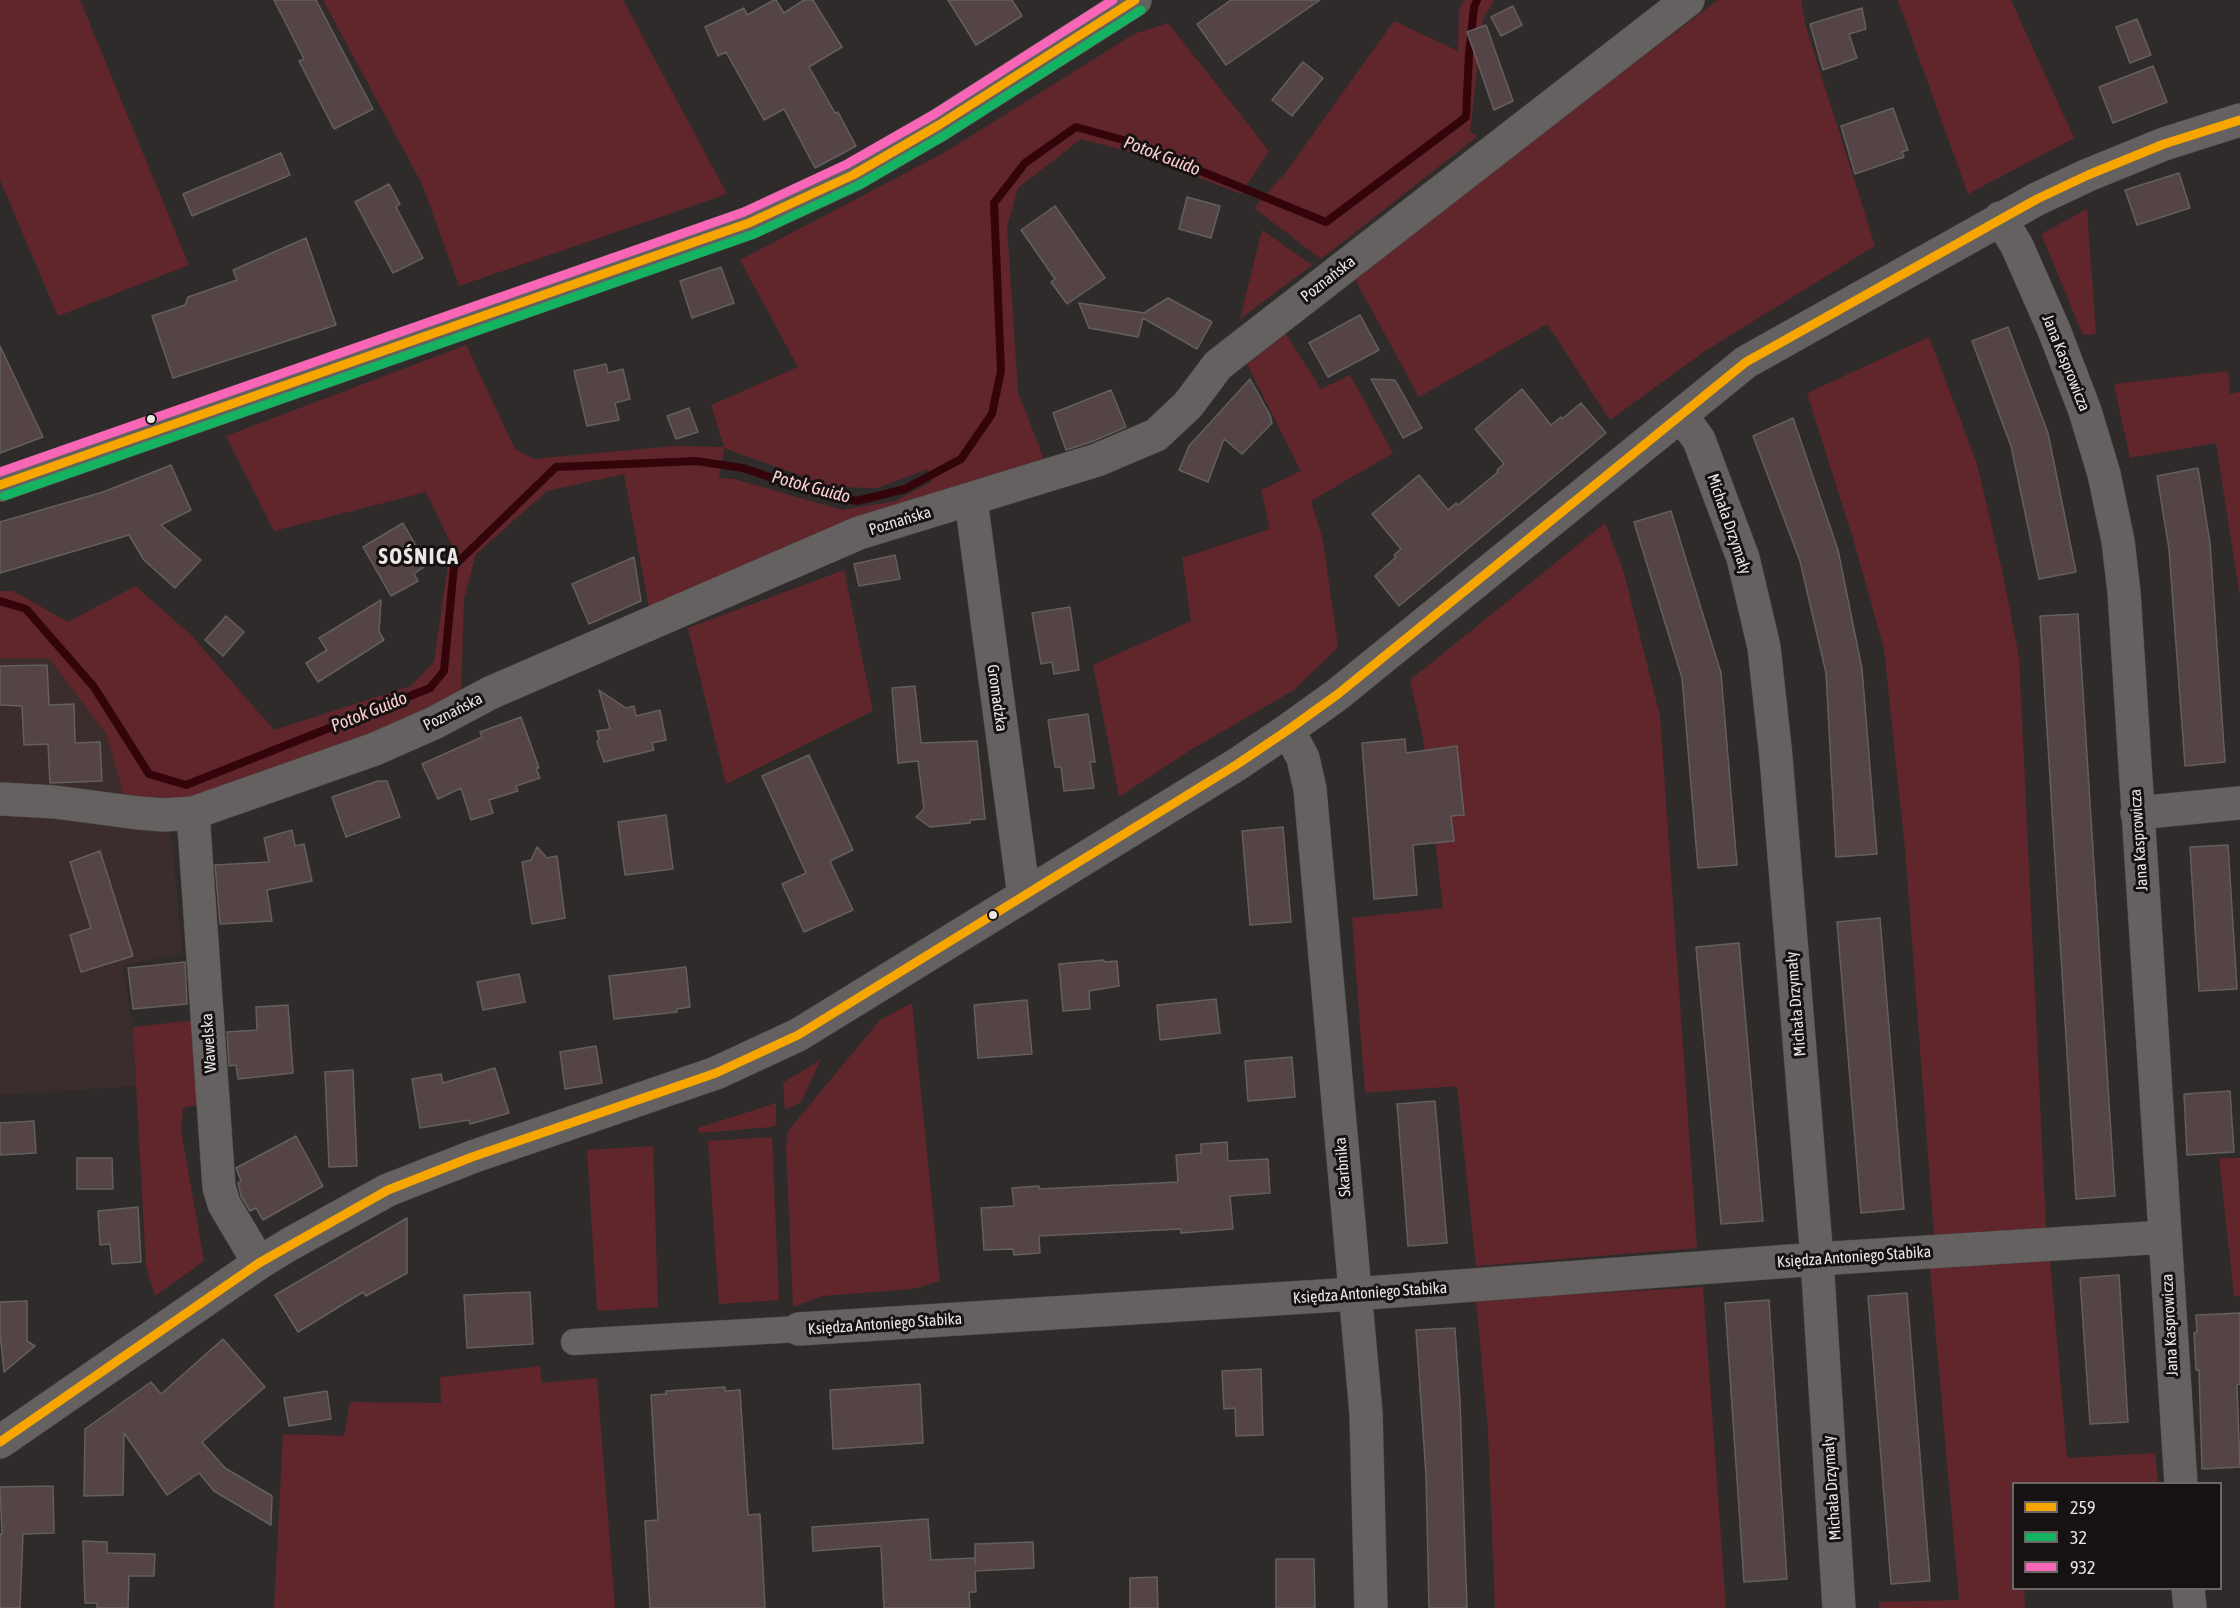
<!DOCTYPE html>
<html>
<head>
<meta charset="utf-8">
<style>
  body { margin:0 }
  #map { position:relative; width:2240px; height:1608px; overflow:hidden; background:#302b2b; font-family:"Asap Condensed",sans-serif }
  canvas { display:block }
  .legend { position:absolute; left:2012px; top:1482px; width:210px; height:108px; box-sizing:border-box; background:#171212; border:2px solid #6c6666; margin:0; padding:8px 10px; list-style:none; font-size:18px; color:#ece5e5 }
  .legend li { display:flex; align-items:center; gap:12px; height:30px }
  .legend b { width:30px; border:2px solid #6c6666 }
</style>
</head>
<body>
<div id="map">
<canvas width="2240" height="1608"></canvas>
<ul class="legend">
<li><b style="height:8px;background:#f7a600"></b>259</li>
<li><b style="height:8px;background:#13b361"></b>32</li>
<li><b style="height:8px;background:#fa66b7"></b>932</li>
</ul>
</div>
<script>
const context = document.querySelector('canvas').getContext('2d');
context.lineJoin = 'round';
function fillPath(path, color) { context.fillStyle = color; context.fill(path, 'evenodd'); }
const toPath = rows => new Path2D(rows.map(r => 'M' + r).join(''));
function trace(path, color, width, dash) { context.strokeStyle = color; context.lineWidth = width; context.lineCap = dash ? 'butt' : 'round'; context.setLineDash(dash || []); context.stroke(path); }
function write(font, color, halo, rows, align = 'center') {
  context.font = font + ' "Asap Condensed",sans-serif'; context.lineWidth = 6; context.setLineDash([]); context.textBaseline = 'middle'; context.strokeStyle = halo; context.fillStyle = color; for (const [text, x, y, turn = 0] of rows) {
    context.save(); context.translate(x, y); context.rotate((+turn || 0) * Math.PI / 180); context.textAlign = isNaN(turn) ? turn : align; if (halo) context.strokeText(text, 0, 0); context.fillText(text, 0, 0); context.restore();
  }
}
fillPath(toPath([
  [0,658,49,658,107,735,125,800,0,795],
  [0,810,170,826,183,954,122,965,133,1027,136,1086,0,1095]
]), '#3c2d2d');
fillPath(toPath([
  [0,0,80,0,189,265,58,316,0,180],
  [323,0,623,0,727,194,459,286,422,184],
  [1465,0,1494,0,1483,19,1470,132,1478,136,1321,259,1254,208,1286,172,1394,21,1458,51,1459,9],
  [1718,0,1801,0,1806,27,1875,246,1705,351,1610,420,1547,324,1419,397,1355,279,1480,180],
  [1898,0,2011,0,2074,138,1968,194],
  [1168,23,1269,151,1241,194,1141,155,1081,139,1018,188,1007,227,1018,392,1045,462,649,608,624,474,547,491,476,554,464,599,461,692,418,725,198,801,125,800,107,735,49,658,0,658,0,591,13,591,68,622,135,586,190,634,274,730,411,686,434,662,451,544,426,492,274,531,226,436,466,345,515,449,533,459,674,446,724,447,711,405,798,367,740,260,942,154,1134,34],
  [724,448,832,487,877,488,928,469,931,482,896,501,842,510,734,479,719,478],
  [2087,209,2096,334,2083,335,2041,234],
  [1262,230,1312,265,1240,319],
  [1286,334,1321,389,1350,375,1393,453,1311,501,1323,541,1338,647,1294,690,1192,749,1119,797,1093,665,1191,621,1182,558,1270,529,1261,490,1301,471,1247,364],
  [1929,337,1977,464,2001,566,2019,657,2046,1229,1934,1235,1905,849,1884,649,1855,545,1807,393],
  [2228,371,2230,394,2240,392,2240,597,2216,443,2130,458,2114,384],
  [1605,523,1624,573,1660,716,1697,1248,1476,1266,1457,1086,1365,1093,1352,918,1443,908,1423,738,1410,680],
  [844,570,873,711,726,784,688,628],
  [912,1003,940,1281,913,1289,822,1296,793,1307,786,1148,788,1131,880,1020],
  [196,1020,200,1104,183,1108,181,1130,204,1261,155,1296,146,1266,133,1027],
  [821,1059,801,1102,785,1110,783,1083],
  [776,1103,776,1125,771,1127,699,1133,698,1128],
  [772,1137,779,1300,719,1304,708,1141],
  [653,1146,658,1307,597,1311,587,1150],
  [2219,1158,2240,1158,2240,1296,2234,1297],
  [2050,1260,2067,1458,2155,1453,2158,1483,2014,1484,2014,1588,2024,1589,2025,1608,1879,1608,1879,1602,1959,1600,1930,1268],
  [1703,1287,1726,1608,1495,1608,1488,1431,1476,1300],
  [540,1366,542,1383,597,1378,615,1608,274,1608,283,1434,344,1436,350,1402,441,1403,440,1377]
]), '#60262c');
trace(toPath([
  [0,601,26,609,94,687,149,774,186,785,430,688,444,671,454,566,556,467,696,461,743,468,802,488,857,501,905,489,961,459,992,414,1001,371,994,203,1025,163,1076,127,1127,141,1326,222,1466,117,1469,55,1474,7,1477,0]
]), '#33040a', 8);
const building = toPath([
  [274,0,316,0,373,109,334,129,299,61,304,59,274,0],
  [774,0,776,0,784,13,804,0,813,0,842,47,809,67,835,113,838,112,856,146,815,168,784,109,764,120,726,52,718,56,705,27,744,8,747,15,774,0],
  [948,0,1012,0,1022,16,976,45,948,0],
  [1231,0,1320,0,1226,65,1197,24,1231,0],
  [1513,6,1522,25,1501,36,1491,17,1513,6],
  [1862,8,1866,29,1849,34,1857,58,1823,70,1810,24,1862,8],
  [2137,19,2151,55,2130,63,2116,27,2137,19],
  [1486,25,1513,101,1494,110,1467,32,1486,25],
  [1303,62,1323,78,1292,116,1272,100,1303,62],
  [2153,66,2167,102,2113,123,2099,87,2153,66],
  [1893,108,1908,150,1902,152,1904,157,1855,174,1841,126,1893,108],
  [281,153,290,175,192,216,183,194,281,153],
  [2179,173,2190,208,2137,225,2125,190,2179,173],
  [389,184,400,204,396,207,423,258,393,273,355,202,389,184],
  [1187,197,1220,206,1211,238,1179,229,1187,197],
  [1055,206,1105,278,1067,304,1051,282,1055,279,1021,230,1055,206],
  [306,238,336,325,173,378,152,316,185,305,188,297,237,280,233,270,306,238],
  [721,267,734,303,692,318,680,281,721,267],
  [1168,298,1212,322,1197,349,1143,318,1138,337,1089,328,1079,303,1144,313,1168,298],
  [1360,315,1379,350,1328,377,1309,343,1360,315],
  [2008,327,2048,433,2076,572,2039,579,2011,446,1972,341,2008,327],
  [0,346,43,437,0,453,0,346],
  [606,364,608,373,623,369,630,399,615,403,619,420,587,426,574,371,606,364],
  [1250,379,1270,415,1272,423,1242,454,1224,439,1208,482,1179,470,1189,446,1250,379],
  [1371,379,1395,380,1422,428,1403,438,1371,379],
  [1522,389,1551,425,1561,417,1562,419,1581,403,1606,433,1399,606,1375,576,1396,557,1394,555,1401,549,1372,514,1419,475,1448,510,1456,503,1458,505,1498,472,1497,470,1504,464,1475,429,1522,389],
  [1111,390,1126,427,1091,442,1066,450,1053,413,1111,390],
  [689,408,698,432,676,439,667,416,689,408],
  [1793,418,1838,550,1862,669,1877,854,1836,857,1826,673,1800,561,1753,436,1793,418],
  [171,465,191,510,161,525,201,560,175,588,144,560,129,535,0,573,0,522,103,492,171,465],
  [2198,468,2210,543,2225,762,2185,766,2169,549,2157,476,2198,468],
  [1671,511,1721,673,1737,865,1698,868,1682,678,1634,522,1671,511],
  [403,523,427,565,414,574,418,581,391,596,363,547,403,523],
  [895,555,900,579,859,586,854,564,895,555],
  [634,557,641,601,589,624,572,584,634,557],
  [381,600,379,632,384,640,318,682,306,663,327,650,319,638,381,600],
  [1070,607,1079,670,1054,674,1052,662,1041,664,1032,613,1070,607],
  [2078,614,2115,1196,2076,1199,2040,616,2078,614],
  [226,616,244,632,223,656,205,640,226,616],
  [47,665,49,705,74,704,75,743,100,742,102,781,50,783,48,744,24,745,22,706,0,705,0,666,47,665],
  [915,686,921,743,977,741,985,819,970,820,970,823,930,827,916,817,924,809,918,761,898,763,892,688,915,686],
  [599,690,626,708,634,706,636,716,660,710,666,740,652,743,654,750,604,762,597,742,599,739,597,731,610,729,599,690],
  [1088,714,1095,762,1090,762,1094,788,1064,791,1061,767,1055,767,1048,720,1088,714],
  [521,717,539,768,536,768,540,778,516,786,518,791,489,800,493,813,471,820,461,788,438,799,422,764,482,737,480,732,521,717],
  [1405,739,1406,753,1457,746,1464,815,1451,816,1454,841,1413,845,1417,895,1374,899,1362,743,1405,739],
  [809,755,853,850,830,861,853,910,804,932,782,884,806,873,762,776,809,755],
  [378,781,387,781,400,817,346,837,332,797,378,781],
  [666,815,673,869,625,875,618,822,666,815],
  [1283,827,1291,922,1250,925,1242,831,1283,827],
  [292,830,295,846,304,844,312,881,267,890,272,921,220,924,215,865,269,862,264,838,292,830],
  [2228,845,2237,989,2199,991,2190,847,2228,845],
  [537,847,547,858,557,856,565,918,532,924,522,862,531,860,537,847],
  [100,851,133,956,81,972,70,935,91,928,70,862,100,851],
  [1880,918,1904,1209,1861,1213,1837,922,1880,918],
  [1739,943,1763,1221,1721,1224,1696,947,1739,943],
  [1104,960,1104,962,1117,961,1119,986,1089,991,1090,1009,1063,1011,1059,964,1104,960],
  [185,962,187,1004,133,1009,128,968,185,962],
  [686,967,690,1007,677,1009,677,1012,614,1019,609,976,686,967],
  [519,974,525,1002,483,1010,477,982,519,974],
  [1216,999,1220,1033,1160,1040,1157,1005,1216,999],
  [1027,1000,1032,1054,978,1058,974,1005,1027,1000],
  [288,1005,293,1073,238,1079,236,1065,229,1066,227,1032,257,1030,256,1007,288,1005],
  [596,1046,602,1083,565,1089,560,1052,596,1046],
  [1292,1057,1295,1097,1248,1101,1245,1061,1292,1057],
  [495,1068,509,1113,470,1124,469,1120,420,1128,412,1079,441,1074,443,1083,495,1068],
  [353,1070,357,1166,329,1167,325,1072,353,1070],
  [2230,1091,2234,1152,2187,1155,2184,1094,2230,1091],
  [1435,1101,1447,1243,1408,1246,1397,1104,1435,1101],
  [34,1121,36,1153,0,1155,0,1123,34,1121],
  [296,1136,323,1186,263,1220,256,1208,250,1211,241,1196,238,1183,241,1181,236,1168,296,1136],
  [1227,1142,1228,1161,1268,1159,1270,1193,1230,1196,1233,1229,1181,1233,1181,1229,1039,1236,1040,1253,1014,1255,1013,1249,984,1250,981,1208,1014,1206,1012,1188,1039,1186,1039,1189,1178,1182,1176,1155,1201,1153,1201,1144,1227,1142],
  [77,1158,112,1158,113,1189,77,1189,77,1158],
  [138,1207,141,1262,112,1264,110,1244,100,1245,98,1211,138,1207],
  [407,1218,407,1273,366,1296,363,1292,298,1332,275,1295,407,1218],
  [2119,1275,2128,1422,2090,1424,2080,1278,2119,1275],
  [530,1292,533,1344,467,1348,464,1295,530,1292],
  [1907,1293,1930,1581,1891,1584,1868,1296,1907,1293],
  [1769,1300,1787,1579,1744,1582,1725,1303,1769,1300],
  [27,1301,27,1341,35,1346,4,1372,0,1332,0,1302,27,1301],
  [2240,1313,2240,1384,2237,1385,2240,1467,2202,1469,2199,1370,2196,1370,2194,1333,2197,1332,2196,1315,2240,1313],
  [1455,1328,1460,1401,1467,1608,1429,1608,1426,1475,1416,1330,1455,1328],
  [223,1339,265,1387,202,1442,225,1468,272,1496,271,1525,214,1491,199,1473,167,1495,124,1433,123,1495,84,1496,85,1429,151,1382,161,1394,223,1339],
  [1261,1369,1263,1435,1236,1436,1235,1408,1224,1409,1222,1371,1261,1369],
  [920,1384,923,1443,833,1449,830,1390,920,1384],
  [725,1387,725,1391,740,1390,748,1515,760,1514,765,1608,650,1608,645,1521,658,1520,651,1395,666,1394,666,1391,725,1387],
  [327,1391,331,1419,289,1426,284,1398,327,1391],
  [53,1486,54,1533,23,1534,20,1608,0,1608,0,1534,2,1534,0,1487,53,1486],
  [928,1519,931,1560,975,1558,975,1564,975,1544,1033,1542,1034,1568,975,1571,976,1592,969,1592,970,1608,884,1608,881,1546,813,1551,812,1527,928,1519],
  [83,1541,107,1542,107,1553,155,1554,154,1576,129,1576,128,1608,97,1608,97,1603,85,1603,83,1541],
  [1276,1559,1314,1559,1315,1608,1276,1608,1276,1559],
  [1157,1577,1158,1608,1130,1608,1130,1578,1157,1577]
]);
fillPath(building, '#554445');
trace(building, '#645f5f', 1.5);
const pedestrian = toPath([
  [574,1342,799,1329]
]);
const minor = toPath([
  [2000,218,2017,246,2054,330,2085,411,2104,474,2118,541,2124,592,2181,1484],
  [1681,415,1699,440,1743,558,1764,647,1776,757,1817,1259,1839,1608],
  [971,500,1024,896],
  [1288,730,1303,758,1310,789,1366,1413,1371,1608],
  [0,799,55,802,138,813,164,815,193,813,375,749,434,723,490,693,859,533,1097,460,1156,435,1188,405,1218,365,1688,0],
  [193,813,219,1187,224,1204,259,1263],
  [2137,813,2240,803],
  [799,1329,1354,1294,1817,1259,2165,1237],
  [0,1442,259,1263,290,1244,388,1190,472,1157,716,1073,798,1035,1236,765,1288,730,1338,694,1746,362,2037,199,2088,175,2164,144,2240,120],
  [2188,1588,2190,1608]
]);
const tertiary = toPath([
  [0,485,749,223,853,175,939,125,1135,0]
]);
trace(pedestrian, '#4a4646', 27);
trace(minor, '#4a4646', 34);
trace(tertiary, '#4a4646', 34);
trace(pedestrian, '#666161', 26);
trace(minor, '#666161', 33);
trace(tertiary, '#666161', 33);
trace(toPath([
  [0,485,749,223,853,175,939,125,1135,0],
  [0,1442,259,1263,388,1190,472,1157,716,1073,798,1035,1236,765,1288,730,1338,694,1746,362,2037,199,2088,175,2164,144,2240,120]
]), '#f7a600', 9);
trace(toPath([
  [4,496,754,234,859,185,945,135,1141,10]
]), '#13b361', 9);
trace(toPath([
  [0,472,744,212,847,164,933,115,1113,0]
]), '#fa66b7', 9);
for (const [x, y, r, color] of [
  [151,419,5,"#ece5e5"],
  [993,915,5,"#ece5e5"]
]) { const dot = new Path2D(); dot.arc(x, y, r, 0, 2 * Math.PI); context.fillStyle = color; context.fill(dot); trace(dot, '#171212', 2); }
write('16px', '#ece5e5', '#171212', [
  ["Poznańska",1328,279,-38],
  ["Jana Kasprowicza",2066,363,68],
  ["Poznańska",900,521,-17],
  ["Michała Drzymały",1729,524,71],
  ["Gromadzka",997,698,82],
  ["Poznańska",453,712,-27],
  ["Jana Kasprowicza",2139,840,-94],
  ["Michała Drzymały",1796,1004,-95],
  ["Wawelska",209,1043,-94],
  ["Skarbnika",1343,1167,-95],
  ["Księdza Antoniego Stabika",1854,1257,-4],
  ["Księdza Antoniego Stabika",1370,1293,-4],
  ["Księdza Antoniego Stabika",885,1324,-4],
  ["Jana Kasprowicza",2170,1325,-93],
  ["Michała Drzymały",1832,1488,-94]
]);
write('italic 18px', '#fececf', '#171212', [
  ["Potok Guido",1162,156,21],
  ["Potok Guido",811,487,15],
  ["Potok Guido",369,712,-22]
]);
context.letterSpacing = '1.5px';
write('bold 22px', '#ece5e5', '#171212', [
  ["SOŚNICA",419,557]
]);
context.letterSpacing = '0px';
</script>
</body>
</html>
